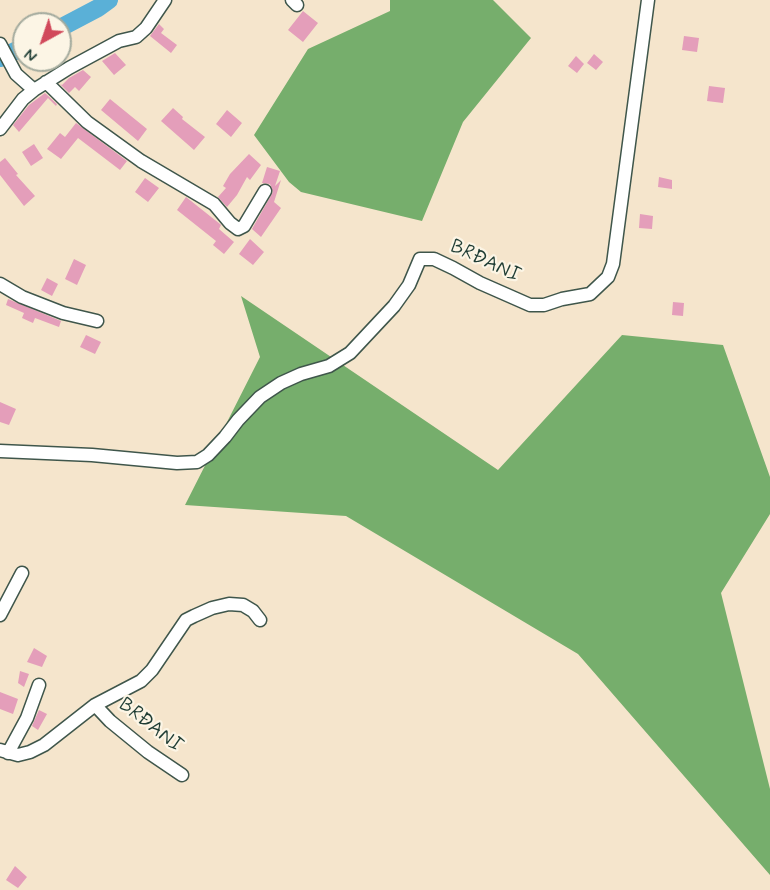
<!DOCTYPE html>
<html>
<head>
<meta charset="utf-8">
<style>
  body { margin:0 }
  #map { position:relative; width:770px; height:890px; overflow:hidden; background:#f5e5cc; font-family:Mynerve,sans-serif }
  canvas { display:block }
  .north { position:absolute; left:12px; top:12px; width:60px; height:60px; box-sizing:border-box; background:#fcf5e5; border:2px solid #a4ab9e; border-radius:50%; rotate:220deg; font-size:16px; font-weight:700; line-height:24px; text-align:center; color:#1f3d34 }
  .north::after { content:''; display:block; margin:auto; width:21px; height:27px; background:#d1495b; clip-path:polygon(50% 0,100% 100%,50% 72%,0 100%) }
</style>
</head>
<body>
<div id="map">
<canvas width="770" height="890"></canvas>
<div class="north">N</div>
</div>
<script>
const context = document.querySelector('canvas').getContext('2d');
context.lineJoin = 'round';
function fillPath(path, color) { context.fillStyle = color; context.fill(path, 'evenodd'); }
const toPath = rows => new Path2D(rows.map(r => 'M' + r).join(''));
function trace(path, color, width, dash) { context.strokeStyle = color; context.lineWidth = width; context.lineCap = dash ? 'butt' : 'round'; context.setLineDash(dash || []); context.stroke(path); }
function write(font, color, halo, rows, align = 'center') {
  context.font = font + ' Mynerve,sans-serif'; context.lineWidth = 4.5; context.setLineDash([]); context.textBaseline = 'middle'; context.strokeStyle = halo; context.fillStyle = color; for (const [text, x, y, turn = 0] of rows) {
    context.save(); context.translate(x, y); context.rotate((+turn || 0) * Math.PI / 180); context.textAlign = isNaN(turn) ? turn : align; if (halo) context.strokeText(text, 0, 0); context.fillText(text, 0, 0); context.restore();
  }
}
fillPath(toPath([
  [390,0,493,0,531,38,463,122,422,221,301,192,289,182,254,135,308,49,390,11],
  [241,296,498,470,622,335,723,345,770,477,770,514,721,593,770,789,770,875,578,654,346,516,185,505,260,357]
]), '#76ae6c');
trace(toPath([
  [60,28,98,8,109,0],
  [0,58,24,47]
]), '#5ab0d7', 18);
fillPath(toPath([
  [303,11,318,23,303,42,288,30],
  [159,24,164,29,161,33,177,45,171,53,150,36],
  [684,36,699,38,697,52,682,50],
  [115,53,126,65,114,75,102,61],
  [594,54,603,62,596,70,587,63],
  [576,56,584,64,577,73,568,66],
  [83,70,91,77,79,91,75,87,69,93,60,84,62,85,69,78],
  [709,86,725,88,723,103,707,101],
  [45,93,57,104,56,106,48,98,19,132,13,125,29,105],
  [110,99,147,129,138,141,101,110],
  [173,108,183,117,182,119,205,137,194,150,161,121],
  [227,110,242,123,231,137,216,124],
  [76,123,127,161,120,170,78,138,61,159,47,149,60,133,65,137],
  [34,144,43,158,31,166,22,152],
  [249,154,261,165,250,180,247,177,237,195,227,207,218,197,226,188,223,186,230,174],
  [5,158,18,174,16,175,35,196,24,206,0,175,0,162],
  [267,167,280,171,275,186,281,180,274,202,281,208,261,237,252,229,273,192,270,184,262,183],
  [659,177,672,180,672,189,658,187],
  [145,178,159,188,148,202,135,192],
  [186,197,220,224,221,225,219,229,234,242,224,254,213,245,216,241,177,210],
  [640,214,653,216,652,229,639,228],
  [250,239,264,252,253,265,239,254],
  [74,259,86,265,77,285,65,279],
  [47,278,58,284,52,296,41,290],
  [8,299,61,321,59,327,35,318,33,323,22,318,24,313,6,305],
  [673,302,684,303,683,316,672,315],
  [86,335,101,342,95,354,80,347],
  [0,402,16,409,9,425,0,422],
  [34,648,47,656,42,667,27,662],
  [20,671,29,674,24,687,18,683],
  [0,692,18,699,13,714,0,709],
  [39,710,47,714,38,730,32,726],
  [15,866,27,877,18,888,6,880]
]), '#e49eba');
const minor = toPath([
  [292,0,297,5],
  [0,44,16,74,34,90],
  [46,82,87,122,141,161,214,204,230,223,238,229,244,226,265,191],
  [0,129,23,99,34,90,69,68,119,41,136,37,146,28,165,0],
  [0,284,22,297,63,313,97,321],
  [0,451,92,455,177,463,197,462,208,455,225,437,238,420,260,397,281,383,301,374,329,366,350,353,394,306,409,285,420,259,434,259,453,268,480,283,530,305,544,305,562,299,590,294,608,277,613,264,648,0],
  [0,615,22,573],
  [95,705,110,721,148,752,182,775],
  [0,750,18,755,30,752,44,745,95,705,141,681,152,670,186,620,194,616,212,608,229,604,243,605,253,611,260,620],
  [8,753,27,718,39,685]
]);
trace(minor, '#3f564b', 15);
trace(minor, '#fff', 12);
write('20px', '#1f3d34', '#fcf5e5', [
  ["BRĐANI",485,262,25],
  ["BRĐANI",150,726,38]
]);
</script>
</body>
</html>
